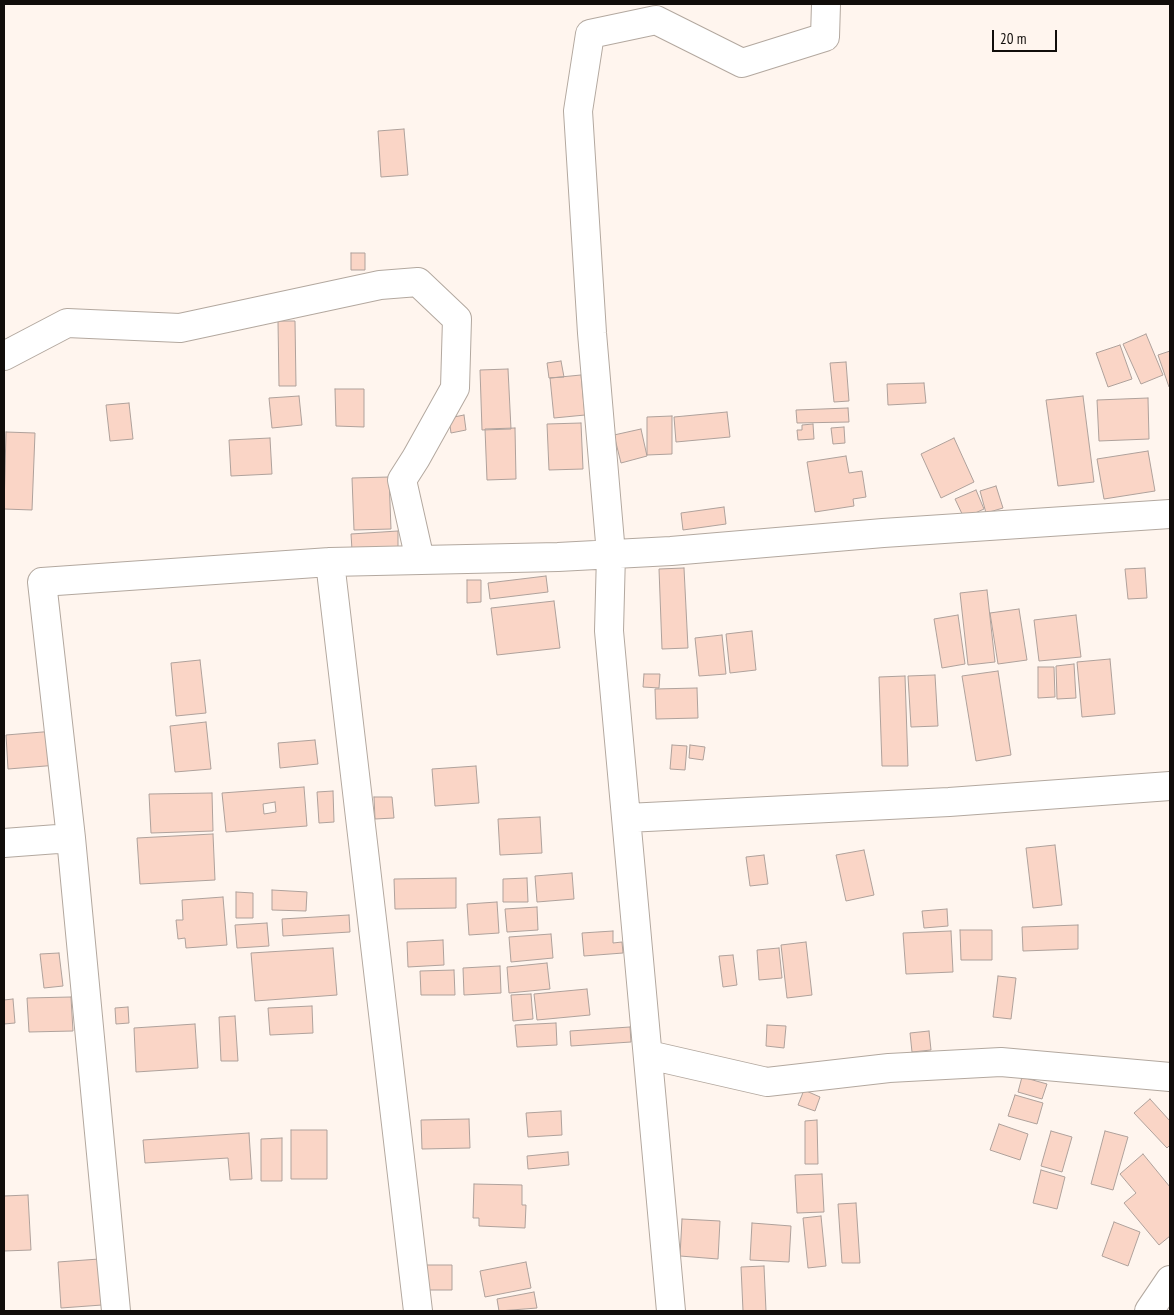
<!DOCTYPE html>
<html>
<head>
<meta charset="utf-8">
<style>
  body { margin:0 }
  #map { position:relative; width:1174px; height:1315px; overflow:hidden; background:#fff5ee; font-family:"PT Sans Narrow",sans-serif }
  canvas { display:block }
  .frame { position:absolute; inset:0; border:5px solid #110d0a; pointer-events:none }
  .scale { position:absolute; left:992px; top:30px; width:65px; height:22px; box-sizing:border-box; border:2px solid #110d0a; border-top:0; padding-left:6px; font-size:15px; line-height:18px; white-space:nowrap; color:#110d0a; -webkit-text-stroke:4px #fff5ee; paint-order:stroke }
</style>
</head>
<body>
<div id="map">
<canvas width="1174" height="1315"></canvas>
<div class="frame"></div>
<div class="scale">20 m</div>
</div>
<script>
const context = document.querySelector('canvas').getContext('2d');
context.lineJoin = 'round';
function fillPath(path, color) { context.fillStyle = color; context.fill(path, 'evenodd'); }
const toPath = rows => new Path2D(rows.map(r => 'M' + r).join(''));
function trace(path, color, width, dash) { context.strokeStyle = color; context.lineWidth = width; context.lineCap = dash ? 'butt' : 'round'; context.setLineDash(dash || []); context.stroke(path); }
const building = toPath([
  [404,129,408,175,381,177,378,131,404,129],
  [351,253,365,253,365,270,351,270,351,253],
  [278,321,295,321,296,386,279,386,278,321],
  [1146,334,1163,375,1141,384,1123,344,1146,334],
  [1120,345,1132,379,1108,387,1096,353,1120,345],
  [1170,351,1170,386,1169,387,1158,355,1170,351],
  [561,361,564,377,549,378,547,363,561,361],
  [846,362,849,401,834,402,830,363,846,362],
  [508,369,511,429,482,430,480,370,508,369],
  [581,375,585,415,554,418,550,378,581,375],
  [924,383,926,403,888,405,887,384,924,383],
  [335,389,364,389,364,427,336,426,335,389],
  [299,396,302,425,272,428,269,398,299,396],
  [1083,396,1094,482,1058,486,1046,400,1083,396],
  [1148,398,1149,439,1099,441,1097,400,1148,398],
  [129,403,133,439,110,441,106,405,129,403],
  [848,408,849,422,797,423,796,410,848,408],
  [727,412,730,437,676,442,674,417,727,412],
  [464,415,466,430,451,433,449,418,464,415],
  [672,416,672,454,647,455,647,417,672,416],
  [581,423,583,469,549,470,547,424,581,423],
  [813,424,814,439,798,440,797,430,802,430,802,425,813,424],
  [844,427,845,443,833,444,831,428,844,427],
  [515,428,516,479,487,480,485,429,515,428],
  [641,429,647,456,621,463,614,435,641,429],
  [6,432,35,433,32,510,4,509,6,432],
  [270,438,272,474,231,476,229,440,270,438],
  [954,438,974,482,941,498,921,454,954,438],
  [1148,451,1155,491,1104,499,1097,459,1148,451],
  [846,456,849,473,862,471,866,497,853,499,854,506,815,512,807,462,846,456],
  [389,477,391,529,354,530,352,478,389,477],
  [996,486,1003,508,986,513,980,491,996,486],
  [976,490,984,509,964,518,955,499,976,490],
  [724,507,726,524,683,530,681,513,724,507],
  [398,531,398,548,352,550,351,534,398,531],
  [684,568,688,648,662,649,659,569,684,568],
  [1145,568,1147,598,1128,599,1125,569,1145,568],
  [546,576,548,592,490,599,488,583,546,576],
  [467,580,481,580,481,602,467,603,467,580],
  [987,590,995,662,968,665,960,593,987,590],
  [554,601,560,648,497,655,491,608,554,601],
  [1019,609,1027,660,998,664,990,613,1019,609],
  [958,615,965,664,942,668,934,619,958,615],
  [1076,615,1081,657,1039,661,1034,620,1076,615],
  [752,631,756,670,730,673,726,634,752,631],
  [722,635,726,674,699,676,695,638,722,635],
  [1110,659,1115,714,1082,717,1077,662,1110,659],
  [200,660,206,713,176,716,171,663,200,660],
  [1074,664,1076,698,1057,699,1056,666,1074,664],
  [1038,667,1054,667,1055,697,1038,698,1038,667],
  [998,671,1011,755,976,761,962,676,998,671],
  [644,674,660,674,659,688,643,687,644,674],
  [935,675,938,726,911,727,908,676,935,675],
  [905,676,908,766,882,766,879,677,905,676],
  [697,688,698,718,656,719,655,689,697,688],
  [206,722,211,769,175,772,170,726,206,722],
  [55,731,58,765,8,769,6,735,55,731],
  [315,740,318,764,280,768,278,743,315,740],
  [672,745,687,746,685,770,670,769,672,745],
  [690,745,705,747,703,760,689,758,690,745],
  [476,766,479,803,435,806,432,769,476,766],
  [304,787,307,826,226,832,222,793,304,787],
  [275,802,276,812,264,814,263,804,275,802],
  [333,791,334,822,319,823,317,792,333,791],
  [212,793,213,831,151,833,149,794,212,793],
  [374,797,392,797,394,818,375,819,374,797],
  [540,817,542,853,500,855,498,819,540,817],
  [213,834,215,880,140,884,137,838,213,834],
  [1055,845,1062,905,1033,908,1026,848,1055,845],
  [864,850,874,895,846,901,836,855,864,850],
  [764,855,768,884,750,886,746,857,764,855],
  [572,873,574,899,537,902,535,876,572,873],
  [456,878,456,908,395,909,394,879,456,878],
  [527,878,528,902,503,902,503,879,527,878],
  [272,890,307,892,306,911,272,910,272,890],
  [236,892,253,893,253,918,236,918,236,892],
  [223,897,227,945,186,948,185,938,178,939,176,920,183,920,182,900,223,897],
  [497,902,499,933,469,935,467,904,497,902],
  [537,907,538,930,507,932,505,909,537,907],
  [947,909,948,926,924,928,922,911,947,909],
  [349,915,350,932,283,936,282,919,349,915],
  [267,923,269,946,237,948,235,925,267,923],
  [1078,925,1078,949,1023,951,1022,927,1078,925],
  [960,930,992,930,992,960,961,960,960,930],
  [613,931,613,943,622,942,623,953,584,956,582,933,613,931],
  [951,931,953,972,906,974,903,933,951,931],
  [551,934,553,958,511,962,509,937,551,934],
  [443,940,444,965,408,967,407,942,443,940],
  [806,942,812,995,787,998,781,945,806,942],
  [333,948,337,995,255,1001,251,953,333,948],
  [779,948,782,978,759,980,757,950,779,948],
  [59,953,63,986,44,988,40,954,59,953],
  [733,955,737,985,723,987,719,956,733,955],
  [547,963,550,989,509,993,507,967,547,963],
  [500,966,501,993,464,995,463,968,500,966],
  [454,970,455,995,421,995,420,971,454,970],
  [998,976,1016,978,1011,1019,993,1017,998,976],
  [587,989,590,1015,537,1020,534,994,587,989],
  [531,994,533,1019,513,1021,511,995,531,994],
  [71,997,73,1031,29,1032,27,998,71,997],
  [13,999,15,1023,4,1024,4,1000,13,999],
  [312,1006,313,1033,270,1035,268,1008,312,1006],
  [128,1007,129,1023,116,1024,115,1008,128,1007],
  [235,1016,238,1061,221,1061,219,1017,235,1016],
  [556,1023,557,1045,517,1047,515,1025,556,1023],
  [195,1024,198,1068,136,1072,134,1028,195,1024],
  [767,1025,786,1026,784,1048,766,1046,767,1025],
  [630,1027,631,1042,571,1046,570,1031,630,1027],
  [929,1031,931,1050,912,1052,910,1033,929,1031],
  [1022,1077,1047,1084,1042,1099,1018,1092,1022,1077],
  [804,1090,820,1097,815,1111,798,1105,804,1090],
  [1015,1095,1043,1103,1037,1124,1008,1116,1015,1095],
  [1150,1099,1170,1121,1170,1145,1167,1148,1134,1113,1150,1099],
  [561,1111,562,1135,528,1137,526,1113,561,1111],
  [469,1119,470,1148,422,1149,421,1120,469,1119],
  [817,1120,818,1164,805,1164,805,1121,817,1120],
  [999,1124,1028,1134,1020,1160,990,1150,999,1124],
  [291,1130,327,1130,327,1179,291,1179,291,1130],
  [1051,1131,1072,1137,1062,1172,1041,1166,1051,1131],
  [1105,1131,1128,1137,1113,1190,1091,1184,1105,1131],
  [249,1133,252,1179,230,1180,228,1158,145,1163,143,1140,249,1133],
  [282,1138,282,1181,261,1181,261,1139,282,1138],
  [568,1152,569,1165,528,1169,527,1156,568,1152],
  [1143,1154,1170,1187,1170,1236,1159,1245,1124,1203,1136,1193,1120,1174,1143,1154],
  [1041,1170,1065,1177,1057,1209,1033,1203,1041,1170],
  [822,1174,824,1212,797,1213,795,1175,822,1174],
  [474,1184,522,1185,522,1205,526,1205,525,1228,479,1226,479,1218,473,1218,474,1184],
  [28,1195,31,1250,4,1251,4,1196,28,1195],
  [856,1203,860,1263,842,1263,838,1204,856,1203],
  [821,1216,826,1266,808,1268,803,1218,821,1216],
  [682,1219,720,1221,718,1259,680,1256,682,1219],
  [1114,1222,1140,1232,1128,1266,1102,1256,1114,1222],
  [752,1223,791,1226,789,1262,750,1260,752,1223],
  [99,1259,102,1305,61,1308,58,1262,99,1259],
  [526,1262,531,1288,485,1297,480,1271,526,1262],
  [419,1265,452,1265,452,1290,419,1290,419,1265],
  [764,1266,766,1311,743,1311,741,1267,764,1266],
  [534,1292,537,1308,499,1311,497,1299,534,1292]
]);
fillPath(building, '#fad5c6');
trace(building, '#afa19b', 1);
const minor = toPath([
  [4,356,67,323,180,328,380,285,418,282,457,319,455,388,416,458,402,480,420,560],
  [330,562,418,1311],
  [627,818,949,802,1170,786],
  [71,838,42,582,330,562,558,557,671,551,883,533,1170,514],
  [4,843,71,838,116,1311],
  [649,1055,767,1082,889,1068,1001,1062,1170,1077],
  [671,1311,609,631,611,554,592,333,578,111,590,34,656,20,742,63,825,37,826,4],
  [1149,1311,1170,1280]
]);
trace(minor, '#b3a89f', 30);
trace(minor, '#fff', 28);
</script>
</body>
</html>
